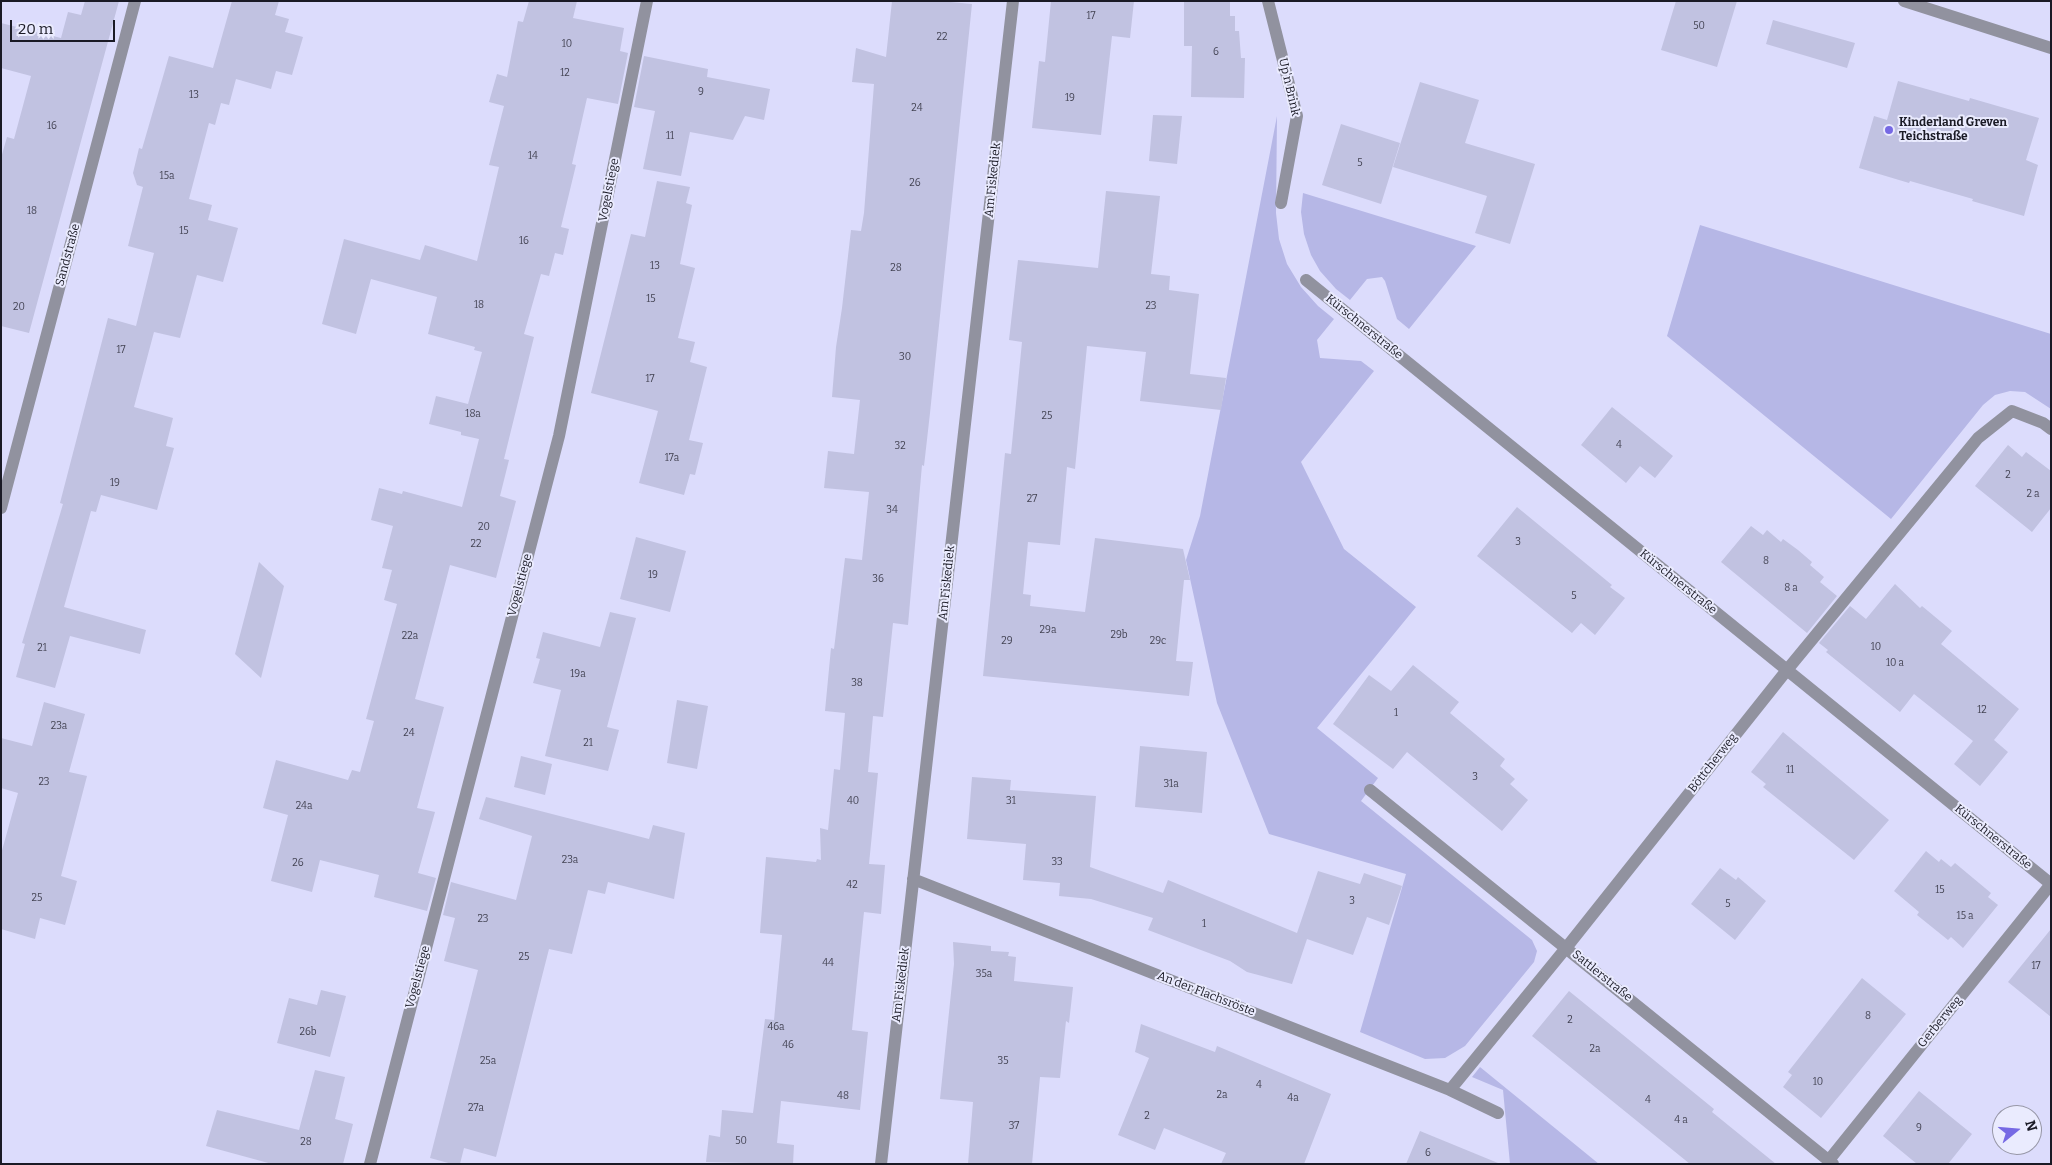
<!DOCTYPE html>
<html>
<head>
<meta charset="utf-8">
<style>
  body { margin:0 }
  #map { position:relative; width:2052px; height:1165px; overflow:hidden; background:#dcdcfc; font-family:Bitter,serif }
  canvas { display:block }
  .frame { position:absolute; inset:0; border:2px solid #1a1a25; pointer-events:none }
  .north { position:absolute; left:1992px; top:1105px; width:50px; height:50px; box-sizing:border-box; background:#eaebfe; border:1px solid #9797a7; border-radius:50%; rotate:73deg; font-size:14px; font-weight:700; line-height:20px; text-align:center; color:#1a1a25 }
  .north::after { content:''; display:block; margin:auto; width:18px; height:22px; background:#7669e4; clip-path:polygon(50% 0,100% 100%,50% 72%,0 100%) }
  .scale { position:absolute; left:10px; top:20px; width:105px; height:22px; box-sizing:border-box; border:2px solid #1a1a25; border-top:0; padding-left:6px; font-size:15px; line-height:18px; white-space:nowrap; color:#1a1a25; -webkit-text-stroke:4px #eaebfe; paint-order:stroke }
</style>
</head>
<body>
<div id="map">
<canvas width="2052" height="1165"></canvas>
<div class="frame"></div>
<div class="north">N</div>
<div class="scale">20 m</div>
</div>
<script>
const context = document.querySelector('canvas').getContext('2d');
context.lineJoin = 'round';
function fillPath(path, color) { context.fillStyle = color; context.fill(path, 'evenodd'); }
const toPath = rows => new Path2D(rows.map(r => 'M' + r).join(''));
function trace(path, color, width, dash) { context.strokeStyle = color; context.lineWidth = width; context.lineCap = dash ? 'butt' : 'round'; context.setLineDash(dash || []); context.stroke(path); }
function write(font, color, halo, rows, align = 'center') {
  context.font = font + ' Bitter,serif'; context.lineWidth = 4; context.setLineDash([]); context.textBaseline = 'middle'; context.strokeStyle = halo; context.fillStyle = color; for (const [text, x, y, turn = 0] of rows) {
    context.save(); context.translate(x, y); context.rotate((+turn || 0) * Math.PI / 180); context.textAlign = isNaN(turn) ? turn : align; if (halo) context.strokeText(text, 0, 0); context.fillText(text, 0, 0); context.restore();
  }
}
fillPath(toPath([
  [1277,116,1276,213,1279,239,1287,264,1301,287,1318,306,1334,319,1317,340,1320,358,1361,361,1374,371,1301,462,1344,549,1416,607,1317,728,1378,778,1361,801,1532,940,1537,951,1534,962,1465,1046,1445,1058,1425,1059,1360,1032,1406,874,1269,834,1217,703,1186,560,1200,516],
  [1303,193,1476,246,1409,329,1397,319,1385,281,1382,277,1367,279,1350,300,1336,289,1320,271,1311,255,1304,234,1301,212],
  [1700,225,2051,334,2051,409,2025,392,2010,391,1995,395,1983,405,1891,519,1667,336],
  [1480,1067,1599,1164,1510,1164,1503,1090,1472,1077]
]), '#b6b7e6');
fillPath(toPath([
  [85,1,119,1,29,333,1,326,1,158,7,137,14,139,31,76,1,68,1,23,61,38,68,12,81,15],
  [232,1,279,1,275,15,289,19,285,32,303,37,292,75,276,71,271,89,236,79,229,105,221,103,215,125,209,123,189,199,212,205,208,220,238,228,223,282,197,275,180,338,154,332,134,407,173,418,166,446,174,448,157,510,101,495,96,512,91,511,64,607,146,630,140,654,70,636,55,688,16,677,25,644,22,643,63,504,60,503,108,318,136,326,154,253,128,246,143,187,137,185,133,173,139,148,142,149,169,56,213,68],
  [529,1,577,1,573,18,624,28,620,51,628,53,618,104,587,98,572,164,576,165,561,227,569,229,563,255,555,253,549,276,541,274,524,334,534,337,504,459,509,460,500,496,516,501,496,578,450,565,415,699,444,707,417,808,435,812,418,873,436,878,427,911,374,897,379,875,320,860,312,892,271,881,288,815,263,808,276,760,348,780,352,770,360,772,374,721,366,719,397,604,384,600,392,570,382,568,393,526,371,520,379,488,402,494,403,491,462,507,479,439,461,435,461,432,429,424,436,396,468,404,482,352,474,350,475,347,428,334,437,297,371,279,356,334,322,324,344,239,420,260,425,245,477,261,499,167,489,165,504,106,489,102,497,74,507,77,518,21,523,22],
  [892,1,940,1,972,4,930,413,924,466,922,465,908,625,893,623,883,717,873,716,868,772,878,773,869,864,885,865,881,914,864,912,852,1030,868,1032,860,1110,781,1101,777,1143,794,1145,793,1164,706,1162,709,1135,720,1137,722,1110,753,1113,765,1019,774,1020,782,935,760,933,766,857,816,862,817,859,821,860,820,828,828,830,834,769,840,770,845,713,825,711,831,648,834,649,845,558,862,560,869,492,824,488,828,451,854,454,860,400,832,397,836,347,842,308,851,230,861,231,864,213,874,84,852,82,856,48,886,57],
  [1051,1,1134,1,1130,38,1112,36,1101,135,1032,128,1039,61,1045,62],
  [1184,1,1230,1,1230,16,1235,16,1235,31,1239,31,1241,58,1245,58,1244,98,1191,97,1192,46,1184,46],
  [1676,1,1737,1,1717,67,1661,50],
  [1773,20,1855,43,1847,68,1766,44],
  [644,56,708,69,707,77,770,89,764,120,745,116,733,140,690,132,681,176,643,169,655,111,634,107],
  [1898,81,1969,101,1970,98,2039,118,2026,160,2038,165,2024,216,1972,201,1973,199,1910,181,1909,183,1859,168,1874,116,1887,120],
  [1420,82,1479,100,1465,143,1535,164,1510,244,1475,233,1487,196,1393,167],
  [1153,115,1182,116,1177,164,1149,161],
  [1341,124,1400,143,1381,204,1322,185],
  [657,181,690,187,686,203,692,205,680,264,695,268,678,338,695,342,690,362,707,367,689,440,703,443,695,475,690,474,684,495,639,483,658,411,591,393,631,234,645,237],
  [1106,191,1160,196,1151,274,1170,276,1169,290,1199,294,1190,374,1226,378,1221,410,1140,401,1146,352,1087,346,1075,469,1067,467,1060,545,1028,542,1023,594,1031,595,1030,606,1085,612,1095,538,1183,549,1190,580,1184,580,1176,661,1193,662,1189,696,983,676,1005,453,1011,454,1022,342,1009,340,1018,260,1098,268],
  [1612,407,1673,456,1655,478,1640,466,1626,483,1581,445],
  [2008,445,2022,457,2026,452,2051,471,2051,508,2032,532,1975,486],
  [1517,507,1612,585,1610,587,1625,598,1595,635,1581,623,1572,633,1477,556],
  [1751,526,1763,535,1767,530,1781,542,1783,539,1798,550,1812,562,1810,565,1824,577,1820,582,1837,596,1807,633,1721,562],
  [636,537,686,551,670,612,620,599],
  [259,562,284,586,261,678,235,654],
  [1895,584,1920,608,1922,606,1952,631,1941,644,2019,709,1994,740,2008,752,1980,786,1954,764,1973,741,1914,694,1900,712,1826,652,1828,650,1819,643,1850,606,1866,619],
  [610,612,636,618,607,727,619,730,608,771,545,756,561,690,533,683,540,659,536,658,543,632,600,647],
  [1413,665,1459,702,1450,713,1505,759,1500,766,1515,779,1510,784,1528,800,1502,831,1407,752,1393,769,1333,724,1369,675,1391,691],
  [677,700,708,706,697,769,667,763],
  [44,702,85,714,69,772,87,776,61,876,77,881,65,925,40,918,35,939,1,929,1,854,18,793,1,788,1,738,32,746],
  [1783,732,1889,820,1854,860,1763,787,1766,784,1751,772],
  [1140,746,1207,752,1202,813,1135,807],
  [521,756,552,764,545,795,514,787],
  [972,777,1011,780,1010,790,1096,796,1090,867,1163,893,1168,880,1297,933,1318,871,1360,884,1364,873,1402,886,1389,925,1367,917,1353,955,1307,939,1292,984,1247,972,1230,961,1148,930,1153,918,1091,899,1059,896,1060,883,1023,880,1026,844,967,839],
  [486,797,649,839,653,825,685,833,674,899,608,882,605,894,588,890,572,954,549,949,496,1157,464,1148,460,1164,452,1164,430,1158,478,970,444,961,455,918,443,915,451,882,516,900,532,836,479,819],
  [1926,851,1939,862,1941,859,1951,867,1955,863,1991,893,1988,897,1998,905,1963,948,1951,937,1948,940,1917,915,1919,912,1894,891],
  [1720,868,1736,880,1738,877,1766,901,1735,940,1691,904],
  [2051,929,2051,1017,2008,982],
  [953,942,991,946,991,951,1009,952,1008,956,1016,957,1014,981,1073,987,1069,1023,1066,1021,1060,1078,1040,1077,1032,1164,968,1164,973,1102,940,1099,954,964],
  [1862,978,1906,1014,1821,1118,1783,1087,1792,1075,1788,1072],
  [321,990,346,996,330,1057,277,1043,289,998,317,1005],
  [1569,991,1714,1109,1712,1112,1776,1164,1690,1164,1532,1036],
  [1141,1024,1215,1052,1217,1046,1331,1094,1304,1164,1221,1164,1226,1153,1164,1128,1155,1150,1118,1135,1149,1058,1135,1052],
  [315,1070,345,1077,335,1119,353,1124,343,1164,272,1164,206,1146,217,1110,299,1130],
  [1919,1091,1972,1134,1948,1164,1917,1164,1883,1136],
  [1420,1131,1498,1163,1498,1164,1406,1164]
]), '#c1c2e1');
trace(toPath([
  [1268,1,1297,116,1281,203],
  [1904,1,2051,48],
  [1306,280,2051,884],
  [1,508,135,1],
  [1370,790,1833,1164],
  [913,879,1450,1090,1498,1113],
  [1450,1090,1566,948,1787,670,1978,438,2012,411,2043,423,2051,429],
  [1829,1160,2051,884],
  [370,1164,559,436,647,1],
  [881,1164,1013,1]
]), '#91929f', 12);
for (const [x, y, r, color] of [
  [1889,130,5,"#7669e4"]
]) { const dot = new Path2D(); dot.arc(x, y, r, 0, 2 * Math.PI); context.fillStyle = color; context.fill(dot); trace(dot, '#eaebfe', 2); }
write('10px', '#444454', null, [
  ["17",1091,16],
  ["50",1699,26],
  ["22",942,37],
  ["10",567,44],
  ["6",1216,52],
  ["12",565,73],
  ["9",701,92],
  ["13",194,95],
  ["19",1070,98],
  ["24",917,108],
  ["16",52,126],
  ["11",670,136],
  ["14",533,156],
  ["5",1360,163],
  ["15a",167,176],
  ["26",915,183],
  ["18",32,211],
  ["15",184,231],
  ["16",524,241],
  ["13",655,266],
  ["28",896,268],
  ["15",651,299],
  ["18",479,305],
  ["23",1151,306],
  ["20",19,307],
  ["17",121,350],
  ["30",905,357],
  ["17",650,379],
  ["18a",473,414],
  ["25",1047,416],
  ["4",1619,445],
  ["32",900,446],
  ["17a",672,458],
  ["2",2008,475],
  ["19",115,483],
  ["2 a",2033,494],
  ["27",1032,499],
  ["34",892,510],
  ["20",484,527],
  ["3",1518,542],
  ["22",476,544],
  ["8",1766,561],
  ["19",653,575],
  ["36",878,579],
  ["8 a",1791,588],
  ["5",1574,596],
  ["29a",1048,630],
  ["29b",1119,635],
  ["22a",410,636],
  ["29",1007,641],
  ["29c",1158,641],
  ["10",1876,647],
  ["21",42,648],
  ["10 a",1895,663],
  ["19a",578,674],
  ["38",857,683],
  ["12",1982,710],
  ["1",1396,713],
  ["23a",59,726],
  ["24",409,733],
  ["21",588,743],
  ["11",1790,770],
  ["3",1475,777],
  ["23",44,782],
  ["31a",1171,784],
  ["40",853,801],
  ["31",1011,801],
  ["24a",304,806],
  ["23a",570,860],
  ["33",1057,862],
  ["26",298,863],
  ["42",852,885],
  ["15",1940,890],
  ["25",37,898],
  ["3",1352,901],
  ["5",1728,904],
  ["15 a",1965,916],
  ["23",483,919],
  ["1",1204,924],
  ["25",524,957],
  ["44",828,963],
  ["17",2036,966],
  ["35a",984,974],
  ["8",1868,1016],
  ["2",1570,1020],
  ["46a",776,1027],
  ["26b",308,1032],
  ["46",788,1045],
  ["2a",1595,1049],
  ["25a",488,1061],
  ["35",1003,1061],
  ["10",1818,1082],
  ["4",1259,1085],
  ["2a",1222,1095],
  ["48",843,1096],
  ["4a",1293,1098],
  ["4",1648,1100],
  ["27a",476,1108],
  ["2",1147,1116],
  ["4 a",1681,1120],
  ["37",1014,1126],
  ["9",1919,1128],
  ["50",741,1141],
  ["28",306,1142],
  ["6",1428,1153]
]);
write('12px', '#1a1a25', '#eaebfe', [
  ["Up'n Brink",1289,87,77],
  ["Am Fiskediek",993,180,-84],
  ["Vogelstiege",609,190,-79],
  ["Sandstraße",68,255,-75],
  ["Kürschnerstraße",1364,327,39],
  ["Kürschnerstraße",1678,582,39],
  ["Am Fiskediek",947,583,-84],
  ["Vogelstiege",520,585,-75],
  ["Böttcherweg",1713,763,-52],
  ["Kürschnerstraße",1993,837,39],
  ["Sattlerstraße",1602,976,39],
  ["Vogelstiege",418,977,-75],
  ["Am Fiskediek",901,985,-83],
  ["An der Flachsröste",1206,994,21],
  ["Gerberweg",1940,1022,-51]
]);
write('bold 12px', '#1a1a25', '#eaebfe', [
  ["Kinderland Greven",1899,123],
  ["Teichstraße",1899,137]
], 'left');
</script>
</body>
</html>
